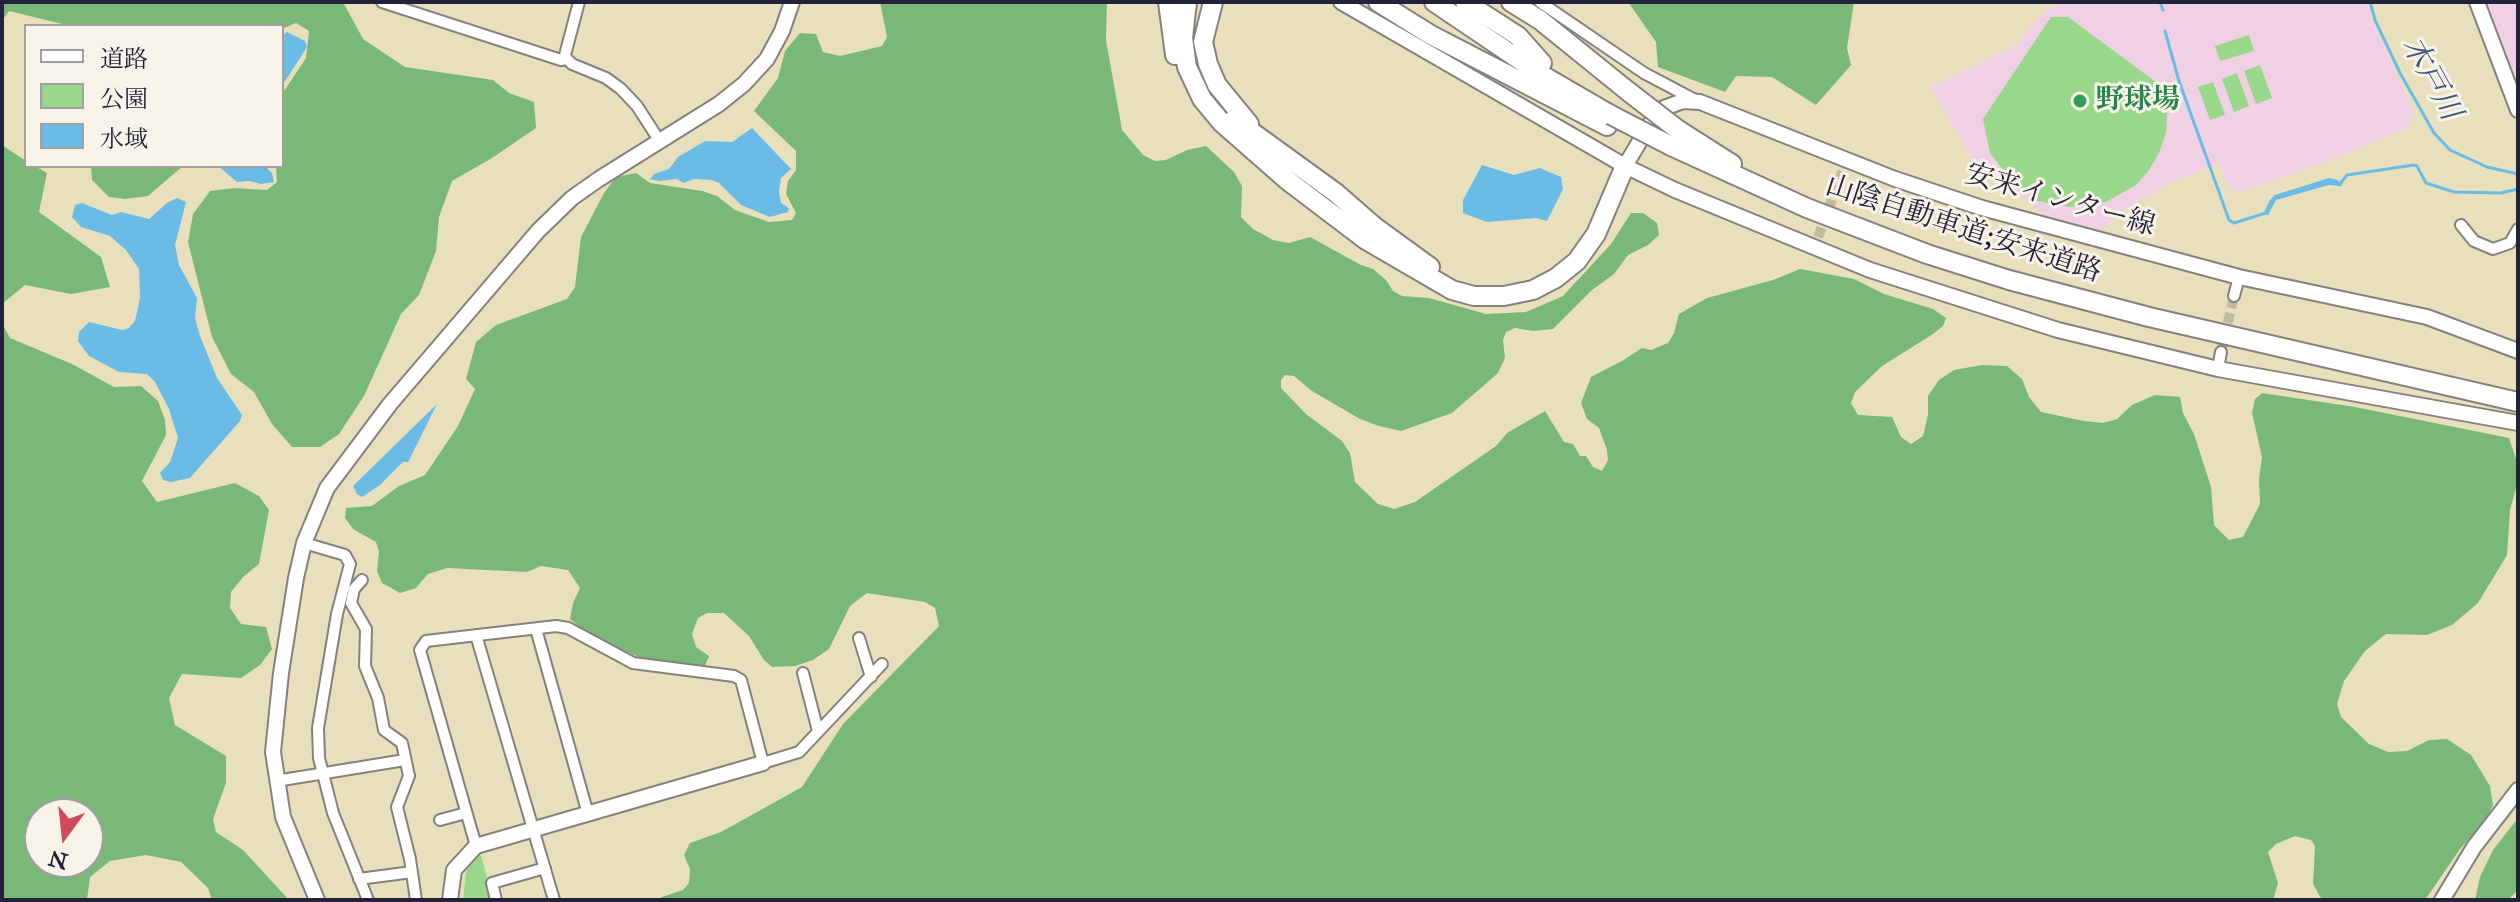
<!DOCTYPE html>
<html>
<head>
<meta charset="utf-8">
<style>
  body { margin:0 }
  #map { position:relative; width:2520px; height:902px; overflow:hidden; background:#e8e0bc; font-family:"IM FELL Great Primer","Noto Serif JP",serif }
  canvas { display:block }
  .frame { position:absolute; inset:0; border:4px solid #22223b; pointer-events:none }
  .legend { position:absolute; left:24px; top:24px; width:260px; height:144px; box-sizing:border-box; background:#f7f3e8; border:2px solid #a29fa3; margin:0; padding:10px 14px; list-style:none; font-size:24px; color:#22223b }
  .legend li { display:flex; align-items:center; gap:16px; height:40px }
  .legend b { width:40px; border:2px solid #a29fa3 }
  .north { position:absolute; left:24px; top:798px; width:80px; height:80px; box-sizing:border-box; background:#f7f3e8; border:2px solid #a29fa3; border-radius:50%; rotate:195deg; font-size:22px; font-weight:700; line-height:32px; text-align:center; color:#22223b }
  .north::after { content:''; display:block; margin:auto; width:28px; height:36px; background:#d1495b; clip-path:polygon(50% 0,100% 100%,50% 72%,0 100%) }
</style>
</head>
<body>
<div id="map">
<canvas width="2520" height="902"></canvas>
<div class="frame"></div>
<ul class="legend">
<li><b style="height:10px;background:#fff"></b>道路</li>
<li><b style="height:22px;background:#99d78b"></b>公園</li>
<li><b style="height:22px;background:#6abce6"></b>水域</li>
</ul>
<div class="north">N</div>
</div>
<script>
const context = document.querySelector('canvas').getContext('2d');
context.lineJoin = 'round';
function fillPath(path, color) { context.fillStyle = color; context.fill(path, 'evenodd'); }
const toPath = rows => new Path2D(rows.map(r => 'M' + r).join(''));
function trace(path, color, width, dash) { context.strokeStyle = color; context.lineWidth = width; context.lineCap = dash ? 'butt' : 'round'; context.setLineDash(dash || []); context.stroke(path); }
function write(font, color, halo, rows, align = 'center') {
  context.font = font + ' "IM FELL Great Primer","Noto Serif JP",serif'; context.lineWidth = 6; context.setLineDash([]); context.textBaseline = 'middle'; context.strokeStyle = halo; context.fillStyle = color; for (const [text, x, y, turn = 0] of rows) {
    context.save(); context.translate(x, y); context.rotate((+turn || 0) * Math.PI / 180); context.textAlign = isNaN(turn) ? turn : align; if (halo) context.strokeText(text, 0, 0); context.fillText(text, 0, 0); context.restore();
  }
}
fillPath(toPath([
  [2075,2,2367,2,2372,20,2414,112,2413,120,2405,129,2315,166,2239,192,2229,188,2219,163,2170,183,2120,213,2100,231,2043,214,1972,159,1931,88,2017,45,2029,27,2047,10,2060,3],
  [2486,2,2518,2,2518,82]
]), '#f0d0e4');
fillPath(toPath([
  [2051,17,2068,17,2164,88,2167,115,2166,133,2159,153,2149,170,2136,185,2106,202,2070,207,2038,201,2012,182,1990,153,1983,119],
  [2249,35,2254,51,2220,61,2215,46],
  [2260,65,2272,98,2256,104,2244,71],
  [2237,73,2249,106,2234,112,2222,79],
  [2213,82,2225,115,2210,120,2198,87],
  [481,855,493,900,463,900,466,872,474,858]
]), '#99d78b');
fillPath(toPath([
  [2,2,343,2,363,39,405,67,493,80,509,93,534,102,536,128,492,158,452,181,439,217,436,251,419,295,401,314,364,396,339,434,320,447,292,447,272,424,254,392,231,374,212,337,188,242,193,214,210,191,234,188,267,190,277,182,276,166,282,166,282,94,306,58,309,31,296,23,282,29,282,26,71,26,9,11,2,21],
  [880,2,1107,2,1106,40,1122,130,1143,155,1155,161,1166,160,1187,150,1206,146,1234,172,1242,186,1241,217,1253,229,1273,240,1289,243,1310,237,1361,265,1373,269,1386,280,1393,291,1402,296,1429,298,1486,314,1526,312,1563,296,1611,244,1631,213,1643,213,1657,223,1659,235,1648,245,1628,255,1614,274,1592,290,1553,329,1533,331,1515,328,1506,332,1503,340,1505,358,1498,373,1452,413,1401,431,1379,426,1360,419,1312,391,1294,376,1285,375,1281,380,1281,388,1306,414,1342,441,1350,453,1355,482,1378,504,1394,509,1415,502,1496,446,1507,433,1545,411,1564,442,1573,444,1580,456,1586,456,1593,467,1602,471,1608,460,1607,450,1599,428,1587,419,1581,403,1591,377,1622,361,1642,348,1651,350,1668,343,1674,333,1679,314,1707,298,1773,280,1800,269,1854,279,1884,294,1933,309,1946,318,1943,326,1933,334,1882,366,1855,392,1851,403,1858,415,1892,417,1901,437,1911,444,1923,436,1928,415,1928,396,1939,380,1954,370,1982,365,2007,366,2022,379,2029,397,2041,412,2084,421,2103,423,2117,419,2132,405,2155,395,2180,397,2183,413,2194,434,2211,487,2214,525,2229,540,2243,537,2260,504,2259,479,2262,457,2252,413,2255,399,2262,393,2355,407,2509,438,2518,465,2518,481,2510,510,2507,555,2478,603,2452,625,2427,635,2386,634,2365,651,2344,681,2337,704,2341,717,2369,744,2388,752,2407,751,2429,740,2447,739,2471,755,2490,786,2493,805,2486,820,2460,849,2425,900,2322,900,2313,884,2315,846,2311,840,2295,836,2276,844,2268,852,2278,883,2273,900,653,900,683,890,689,883,690,869,684,855,690,843,721,832,802,787,843,724,939,626,935,608,925,602,867,593,850,606,829,649,813,660,795,666,772,667,764,660,749,636,724,613,707,613,698,618,692,634,696,647,709,656,705,666,641,658,589,635,570,619,573,603,580,588,568,570,541,566,527,572,447,568,428,574,416,588,400,593,382,583,377,571,379,552,376,542,353,529,345,518,346,508,372,506,399,486,425,475,458,426,475,389,466,379,476,342,496,325,567,299,575,287,581,237,604,193,616,177,636,173,650,183,702,191,717,196,735,210,769,222,792,220,796,213,786,194,788,181,796,170,796,151,754,111,778,78,785,51,800,33,816,34,823,52,840,56,882,46,887,37],
  [1628,2,1854,2,1847,48,1851,65,1816,105,1772,77,1736,76,1725,92,1658,67,1656,42],
  [2,145,26,161,26,166,35,166,47,173,39,212,101,257,110,287,71,294,25,285,2,304],
  [91,166,183,166,148,196,125,199,109,197,92,180],
  [2,323,10,338,72,364,114,387,141,386,158,401,165,420,166,435,142,481,157,502,235,483,259,496,269,510,259,564,244,576,231,592,230,608,241,624,266,627,272,649,260,665,241,678,182,674,169,698,175,725,226,756,226,783,213,819,216,832,243,850,289,900,212,900,208,888,181,862,146,855,110,861,90,877,87,900,2,900],
  [88,814,88,862,40,862,40,814],
  [2518,818,2518,890,2508,900,2475,900,2480,877,2493,850]
]), '#7ab877');
fillPath(toPath([
  [287,32,305,41,307,47,282,86,282,36],
  [752,128,791,169,781,178,779,192,781,203,789,208,788,212,770,217,741,205,719,183,712,180,694,179,683,183,677,179,659,181,650,179,654,174,669,169,678,157,705,141,732,142],
  [1482,165,1514,175,1540,168,1561,177,1563,189,1547,221,1536,218,1487,222,1463,213,1463,200],
  [218,166,265,166,272,173,274,182,261,184,249,181,237,182],
  [2329,178,2338,180,2342,186,2329,185,2276,200,2268,215,2263,214,2270,200,2275,195],
  [177,198,186,202,175,245,179,265,197,298,195,318,200,336,217,378,242,415,240,421,190,478,171,482,163,480,160,473,170,462,178,438,169,409,155,382,147,374,119,372,89,356,78,341,79,332,89,322,122,330,129,328,135,321,140,298,139,269,126,250,110,236,81,227,72,217,75,205,82,203,112,215,121,212,149,219,167,203],
  [437,404,408,462,403,462,380,485,362,497,357,494,353,486]
]), '#6abce6');
trace(toPath([
  [2160,2,2163,10],
  [2370,2,2375,20,2400,73,2434,133,2450,150,2487,167,2518,174],
  [2165,31,2179,81,2229,220,2234,223,2266,213],
  [2339,185,2347,175,2414,165,2417,166,2426,183,2454,192,2501,193,2518,189]
]), '#6abce6', 3);
trace(toPath([
  [1818,237,1843,170],
  [2221,352,2234,296]
]), '#c0baa2', 10, [10, 5]);
const street = toPath([
  [382,2,561,60,567,59],
  [579,2,565,55,567,59,572,64,606,78,621,89,637,106,659,140],
  [1540,2,1644,73,1697,101],
  [2461,225,2474,241,2493,249,2510,243,2518,229],
  [2234,296,2239,277],
  [2218,369,2221,352],
  [304,543,345,555,350,564,337,614,318,728,319,758,333,813,368,900],
  [362,580,354,589,351,603,366,629,365,666,378,698,384,730,402,743,409,776,397,807,410,859,416,900],
  [536,629,588,814],
  [476,635,554,900],
  [859,638,871,677],
  [803,673,818,731],
  [276,781,405,760],
  [440,820,466,813],
  [476,846,420,650,426,641,556,626,568,628,633,663,734,676,741,680,763,763,799,752,882,664],
  [359,879,412,872],
  [496,900,492,883,545,868]
]);
const secondary = toPath([
  [1341,2,1625,166,1675,190,1870,270,2058,330,2218,369,2518,423],
  [2477,2,2518,110],
  [1625,166,1653,119,1664,108,1683,101,1700,102,1895,179,1982,208,2239,277,2427,317,2518,351],
  [317,900,283,817,273,752,281,673,296,578,304,543,327,488,390,404,538,231,572,198,599,179,719,104,744,84,767,59,782,31,792,2],
  [450,900,454,870,476,846,763,763],
  [2442,900,2474,847,2518,790]
]);
const highway = toPath([
  [1168,2,1175,55],
  [1187,2,1183,38,1187,67,1202,99,1222,123,1287,180,1366,240,1452,290,1474,296,1504,296,1533,290,1556,278,1577,261,1596,234,1625,166],
  [1213,2,1203,42,1208,64,1217,85,1249,124],
  [1378,2,1431,35,1607,126],
  [1434,2,1542,75,1611,115],
  [1465,2,1518,36,1542,63],
  [1511,2,1540,20,1629,92],
  [1234,119,1336,193,1375,227,1430,267],
  [1677,129,1732,164],
  [1671,146,1807,208,1927,254,2009,280,2149,317,2518,402]
]);
trace(street, '#85817c', 14);
trace(secondary, '#85817c', 18);
trace(highway, '#85817c', 22);
trace(street, '#fff', 10);
trace(secondary, '#fff', 14);
trace(highway, '#fff', 18);
const highwayBridge = toPath([
  [1629,92,1677,129],
  [1611,115,1671,146]
]);
trace(highwayBridge, '#85817c', 22, []);
trace(highwayBridge, '#fff', 18);
for (const [x, y, r, color] of [
  [2080,101,8,"#2e9e5b"]
]) { const dot = new Path2D(); dot.arc(x, y, r, 0, 2 * Math.PI); context.fillStyle = color; context.fill(dot); trace(dot, '#f7f3e8', 3); }
write('bold 28px', '#27864d', '#f7f3e8', [
  ["野球場",2096,101]
], 'left');
write('28px', '#22223b', '#f7f3e8', [
  ["安来インター線",2060,201,16],
  ["山陰自動車道;安来道路",1963,230,18]
]);
write('italic 30px', '#3b5877', '#f7f3e8', [
  ["木戸川",2430,79,61]
]);
</script>
</body>
</html>
